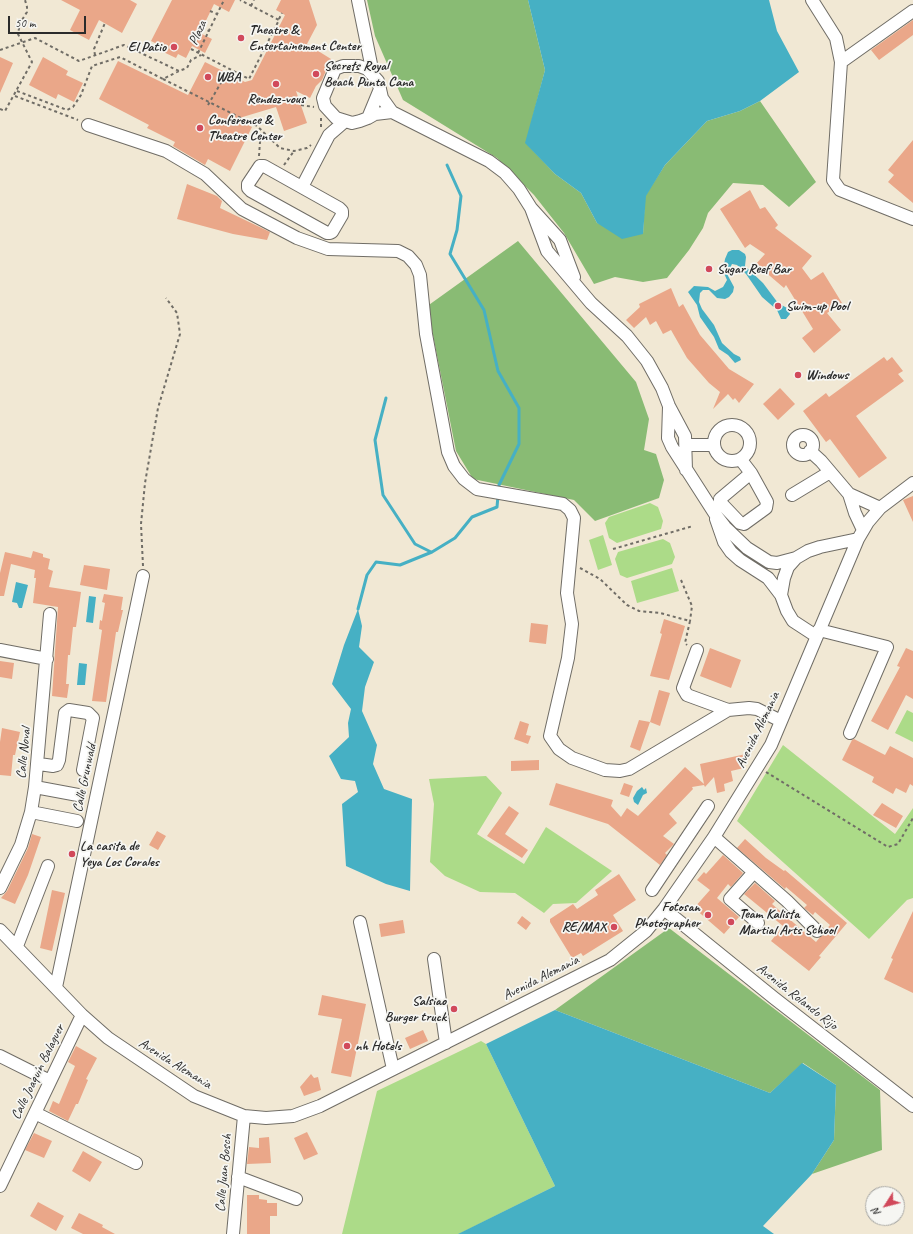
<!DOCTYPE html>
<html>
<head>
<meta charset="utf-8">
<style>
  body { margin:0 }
  #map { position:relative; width:913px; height:1234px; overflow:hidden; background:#f1e8d4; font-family:Caveat,sans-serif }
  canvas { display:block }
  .north { position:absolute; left:865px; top:1186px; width:40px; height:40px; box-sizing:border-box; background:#f6f6f2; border:1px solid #a5a5a2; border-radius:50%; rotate:234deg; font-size:11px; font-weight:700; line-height:16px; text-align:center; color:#2b2b2b }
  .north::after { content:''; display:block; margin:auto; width:14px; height:18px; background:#d1495b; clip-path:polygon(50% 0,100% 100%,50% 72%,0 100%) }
  .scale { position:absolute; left:8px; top:16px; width:78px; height:18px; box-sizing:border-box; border:2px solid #2b2b2b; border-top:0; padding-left:5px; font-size:12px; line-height:14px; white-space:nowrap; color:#2b2b2b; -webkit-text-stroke:3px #f6f6f2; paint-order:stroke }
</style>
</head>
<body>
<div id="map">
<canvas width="913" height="1234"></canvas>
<div class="north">N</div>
<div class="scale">50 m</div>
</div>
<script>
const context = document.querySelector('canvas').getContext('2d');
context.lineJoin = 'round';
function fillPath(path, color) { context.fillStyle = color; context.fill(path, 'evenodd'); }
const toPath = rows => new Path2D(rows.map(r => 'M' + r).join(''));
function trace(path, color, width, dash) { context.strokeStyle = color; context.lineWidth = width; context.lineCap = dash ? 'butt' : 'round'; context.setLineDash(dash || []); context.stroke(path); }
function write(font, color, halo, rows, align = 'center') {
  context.font = font + ' Caveat,sans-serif'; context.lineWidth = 3.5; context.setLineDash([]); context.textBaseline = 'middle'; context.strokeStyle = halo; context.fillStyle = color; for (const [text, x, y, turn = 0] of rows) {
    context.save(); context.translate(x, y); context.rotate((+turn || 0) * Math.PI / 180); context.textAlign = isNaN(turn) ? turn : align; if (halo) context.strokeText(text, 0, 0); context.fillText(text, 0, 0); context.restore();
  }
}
fillPath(toPath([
  [650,503,658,507,663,521,661,529,617,543,609,538,605,523,609,517],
  [603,535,612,565,598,570,589,540],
  [663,539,670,543,675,557,672,564,627,578,620,575,615,559,618,552],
  [672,568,679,591,637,603,631,581],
  [907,710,913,713,913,742,895,733],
  [783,745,895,834,913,808,913,898,907,900,869,939,737,821],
  [486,776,502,793,477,834,524,864,546,827,612,871,576,903,553,904,544,913,515,893,480,892,445,876,430,862,434,804,429,779],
  [481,1041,486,1044,555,1186,459,1234,342,1234,377,1091]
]), '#acdb88');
fillPath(toPath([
  [367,0,528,0,545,70,526,143,555,174,581,193,597,223,643,234,645,196,665,165,707,121,740,111,760,101,816,182,789,207,763,185,733,183,708,213,703,228,689,250,667,278,643,282,615,277,594,284,564,233,534,195,497,158,403,100,375,36],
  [518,241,636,382,649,419,644,450,656,454,664,480,659,498,595,521,574,500,473,479,456,451,430,320,426,307],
  [669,928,880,1090,882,1150,812,1174,834,1140,836,1085,803,1063,770,1093,555,1010]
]), '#89bb74');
fillPath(toPath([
  [528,0,769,0,777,31,799,72,760,101,740,111,707,121,665,165,646,196,643,234,622,239,597,223,581,193,555,174,525,143,545,70],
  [732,250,739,250,745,254,746,257,745,266,763,283,778,303,787,308,790,314,786,319,781,319,777,310,762,297,746,274,737,265,732,264,727,274,734,287,733,292,729,297,725,299,717,298,709,290,703,290,700,293,699,302,702,309,714,325,722,343,734,354,740,357,741,360,735,363,728,355,719,349,714,337,700,317,697,305,688,292,694,286,708,287,715,291,723,287,727,280,723,271,725,259,728,252],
  [16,582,28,585,22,608,19,608,17,603,12,602],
  [89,596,96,597,93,623,86,622],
  [358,609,362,626,359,647,374,662,365,687,362,711,377,745,373,764,384,789,412,799,410,891,386,884,346,866,342,804,358,792,355,781,341,779,329,756,349,737,348,723,351,709,332,684,344,645],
  [79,663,87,664,85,685,77,685],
  [642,787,644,790,646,788,647,793,643,795,638,805,634,802,633,798,637,791],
  [555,1010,770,1093,802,1063,836,1085,834,1140,812,1174,763,1226,774,1234,458,1234,555,1186,486,1044]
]), '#46b0c4');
trace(toPath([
  [447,165,461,196,457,230,450,254,484,310,498,371,519,408,519,444,499,485,499,490],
  [386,398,375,440,383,495,415,544,431,552],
  [358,609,367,575,376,562,400,565,432,552,455,538,472,517,497,507,498,496]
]), '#46b0c4', 3);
fillPath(toPath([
  [61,0,130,0,137,4,122,33,99,20,89,40,70,30,80,10],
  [172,0,235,0,229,12,214,4,200,33,212,39,205,53,192,46,186,58,178,54,176,58,157,49,159,45,151,41],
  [281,0,309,0,317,25,307,44,331,59,322,80,316,86,310,98,296,91,307,123,284,131,276,107,236,119,252,127,230,171,208,159,205,165,173,146,175,142,147,128,149,125,99,99,118,61,188,95,205,62,245,82,252,80,285,15,276,10],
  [913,20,913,35,879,60,871,50],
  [0,57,13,63,0,93],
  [43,57,68,71,66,75,83,83,74,102,58,94,56,99,29,85],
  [913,140,913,203,888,182,894,175,888,170],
  [187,184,217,196,222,201,220,208,270,232,267,240,233,234,177,219],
  [750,190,760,209,765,207,778,225,775,228,812,256,802,268,811,280,823,272,842,303,827,313,841,330,814,353,802,338,813,329,786,285,784,288,756,264,765,254,750,244,745,248,720,209],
  [671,288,679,307,683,304,700,335,729,369,754,384,739,403,735,398,733,400,728,394,713,409,720,392,709,383,687,358,671,330,663,334,656,321,650,325,646,317,634,328,626,320,640,307,639,304],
  [884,357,887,361,892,357,903,371,898,374,904,381,856,416,887,458,859,478,830,439,826,442,803,411,826,393,829,397],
  [780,388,795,404,778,420,763,404],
  [913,496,913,522,903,500],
  [33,551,43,554,43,557,50,559,48,569,53,571,49,587,81,592,76,627,73,627,70,655,68,655,66,684,69,684,67,698,52,696,58,607,33,603,36,578,34,578,35,570,11,564,4,596,0,596,0,573,5,552,31,558],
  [84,565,110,569,107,590,80,585],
  [104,594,123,597,121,610,123,610,118,632,116,632,106,702,92,701,102,630,99,629,100,620,102,621,105,603,102,602],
  [664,619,685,626,669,680,650,676,662,634,660,633],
  [531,623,548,625,546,644,529,642],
  [710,648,741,660,731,688,700,676],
  [906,648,913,651,913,699,906,695,888,730,871,721,900,667,897,666],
  [0,661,14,663,12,679,0,677],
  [659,690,670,693,660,726,650,722],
  [639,720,650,722,640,751,630,747],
  [520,721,529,724,526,735,531,736,528,744,514,739],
  [2,728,20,732,15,755,13,755,11,776,0,775,0,742],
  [854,739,885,755,890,746,913,758,913,786,910,784,906,793,896,788,893,794,872,782,874,777,842,760,852,740],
  [746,754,748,762,744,763,744,768,731,771,733,781,724,784,725,791,717,793,714,777,705,787,704,785,692,787,693,789,669,814,677,823,663,836,674,844,665,853,667,855,660,865,608,824,549,805,556,783,613,800,611,806,621,817,627,808,638,816,685,767,704,784,700,764],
  [539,760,539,770,511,771,511,761],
  [624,783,633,786,629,797,620,794],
  [882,803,903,816,896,828,873,815],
  [509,806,519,813,505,834,528,850,522,858,487,836],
  [157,831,166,836,158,850,149,845],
  [32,834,41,837,28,875,15,904,1,898,7,891,28,848],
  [745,839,766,858,784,871,785,870,847,923,819,956,821,957,809,971,771,941,783,926,744,894,755,883,775,901,772,904,816,942,830,925,815,912,813,915,804,908,807,905,786,887,785,889,737,848],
  [723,855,743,873,731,887,728,884,717,898,739,917,724,934,694,908,710,890,697,880,704,872,706,874],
  [619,874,636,900,613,915,623,931,583,956,581,953,572,958,550,922,550,919,573,904,577,909,598,895,595,890],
  [52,890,65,893,52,951,40,948],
  [913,911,913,993,884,979,893,959,891,958],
  [522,916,531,923,526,930,517,923],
  [403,920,405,933,381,937,379,924],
  [322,995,366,1004,351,1077,331,1073,342,1019,318,1015],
  [423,1030,428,1041,410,1049,405,1038],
  [76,1046,97,1058,86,1079,88,1080,78,1104,76,1104,68,1121,49,1111,53,1101,59,1104,75,1066,68,1062],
  [311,1074,314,1078,318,1077,321,1090,304,1096,300,1087],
  [307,1132,318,1154,304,1160,294,1138],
  [34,1133,52,1141,44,1158,25,1150],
  [269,1137,271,1163,247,1164,249,1147,259,1148,259,1138],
  [83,1151,102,1162,90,1182,72,1171],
  [247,1195,259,1195,259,1199,267,1200,267,1203,277,1203,277,1216,270,1216,270,1234,247,1234],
  [38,1202,64,1216,56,1231,30,1216],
  [79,1213,103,1225,102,1227,115,1234,83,1234,71,1228]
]), '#eaa789');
const minor = toPath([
  [358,0,373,74],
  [812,0,836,38,841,62,833,180,840,190,913,219],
  [841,62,913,11],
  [380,89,382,98,392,112,489,161,505,173,519,189,531,208,560,240,574,277],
  [368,118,380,89,378,81,367,69,359,66,343,66,335,69,323,98,325,106,336,118,352,123,360,121,368,118,375,114,392,112],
  [88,125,166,151,205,174,242,209,297,238,328,249,398,251,408,256,416,265,420,275,426,334,448,452,454,466,464,479,477,489,563,504,570,510,574,518,567,593,572,624,568,658,550,736,559,749,572,758,605,770,620,771,629,769,728,710,749,708,757,709,781,721],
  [260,166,264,166,339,208,342,211,342,215,332,232,330,233,327,233,251,191,248,188,248,184,260,166],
  [302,187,329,135,344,122],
  [531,208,547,251,591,303,627,336,647,361,662,388,669,406,685,436,686,470],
  [669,407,668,438,672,447,715,514,725,527,747,548,769,562,777,563,796,558],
  '714 443a18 18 0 1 1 36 0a18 18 0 1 1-36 0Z',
  '793 445a10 10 0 1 1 20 0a10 10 0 1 1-20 0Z',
  [686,445,714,445],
  [810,451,821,461,849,494],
  [741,460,751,473,767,502,766,508,744,524,740,523,720,502,720,499,751,473],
  [792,495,830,472],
  [716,519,724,542,731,552,740,560,768,578,781,595],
  [863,530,855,513,849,494,880,508],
  [819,630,887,647,850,733],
  [816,636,793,621,787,611,781,595,784,578,788,567,796,558,808,551,820,547,858,539],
  [0,650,47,659],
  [697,650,683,688,687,695,728,710],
  [39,764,53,766,57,765,59,760,65,713,69,710,88,713,93,718,83,770],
  [35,787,78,795],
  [31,812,77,821],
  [714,837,787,901,817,931],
  [754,872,730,899,758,923],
  [0,888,21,845,31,812,35,787,50,614],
  [652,890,708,806],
  [664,909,774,998,913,1106],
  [360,922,393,1069],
  [0,930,82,1015,108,1038,194,1096,244,1116,266,1118,293,1116,320,1106,610,960,646,931,664,909,714,837,771,745,858,539,868,522,880,508,913,483],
  [17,946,48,866],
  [434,959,446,1043],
  [56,987,143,576],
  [0,1056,50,1081],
  [35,1113,136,1163],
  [238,1177,296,1199],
  [0,1186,82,1015],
  [233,1234,244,1116]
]);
trace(minor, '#706d66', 14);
trace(toPath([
  [251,6,254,0],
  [210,11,217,14],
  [279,19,282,13],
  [202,28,209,31],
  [191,49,249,79,279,20,240,0],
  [0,50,35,38,79,61,124,45,179,71,187,68,191,60,201,55],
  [198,53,224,0],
  [95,55,94,49,105,23],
  [163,79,257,126,280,148,294,151,307,148,311,145],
  [17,91,67,110,73,107,81,95,92,66,120,57,163,79,179,71],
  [15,96,78,120],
  [208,105,229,69],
  [301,105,314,107],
  [0,109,5,111,32,62,18,34,20,23,27,12,27,7,25,0],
  [321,118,321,128],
  [259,156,260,142,264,132],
  [284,165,294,151],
  [613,549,693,526],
  [143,566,141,524,145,483,158,408,180,334,177,313,166,298],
  [580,568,600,579,627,605,639,611,660,613,690,621,685,643,687,645],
  [681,580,692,606,690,621],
  [766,772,888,847,898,844,913,818]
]), '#706d66', 2, [3, 3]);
trace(minor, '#fff', 12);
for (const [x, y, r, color] of [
  [241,38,4,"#d1495b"],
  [174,47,4,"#d1495b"],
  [316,74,4,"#d1495b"],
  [208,77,4,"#d1495b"],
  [276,84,4,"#d1495b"],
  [200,128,4,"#d1495b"],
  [709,269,4,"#d1495b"],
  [778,306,4,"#d1495b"],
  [798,375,4,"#d1495b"],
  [72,854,4,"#d1495b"],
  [708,915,4,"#d1495b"],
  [731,922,4,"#d1495b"],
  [614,927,4,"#d1495b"],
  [454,1009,4,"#d1495b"],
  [347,1046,4,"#d1495b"]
]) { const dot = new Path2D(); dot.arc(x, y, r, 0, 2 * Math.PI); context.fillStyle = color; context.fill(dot); trace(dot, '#f6f6f2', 1.5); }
write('bold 14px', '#2b2b2b', '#f6f6f2', [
  ["Theatre &",249,30],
  ["Entertainement Center",249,46],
  ["El Patio",166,47,"right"],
  ["Secrets Royal",324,66],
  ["Beach Punta Cana",324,82],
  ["WBA",216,77],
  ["Rendez-vous",276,99,"center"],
  ["Conference &",208,120],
  ["Theatre Center",208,136],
  ["Sugar Reef Bar",717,269],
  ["Swim-up Pool",786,306],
  ["Windows",806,375],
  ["La casita de",80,846],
  ["Yeya Los Corales",80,862],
  ["Fotosan",700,907,"right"],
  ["Photographer",700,923,"right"],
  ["Team Kalista",739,914],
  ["Martial Arts School",739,930],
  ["RE/MAX",606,927,"right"],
  ["Salsiao",446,1001,"right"],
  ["Burger truck",446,1017,"right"],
  ["nh Hotels",355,1046]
], 'left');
write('14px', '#2b2b2b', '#f6f6f2', [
  ["Plaza",198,33,-66],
  ["Avenida Alemania",758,730,-64],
  ["Calle Noval",24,753,-84],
  ["Calle Grunwald",85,778,-78],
  ["Avenida Alemania",541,978,-27],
  ["Avenida Rolando Rijo",797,997,38],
  ["Avenida Alemania",175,1064,32],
  ["Calle Joaquín Balaguer",38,1072,-64],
  ["Calle Juan Bosch",224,1173,-85]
]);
</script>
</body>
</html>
